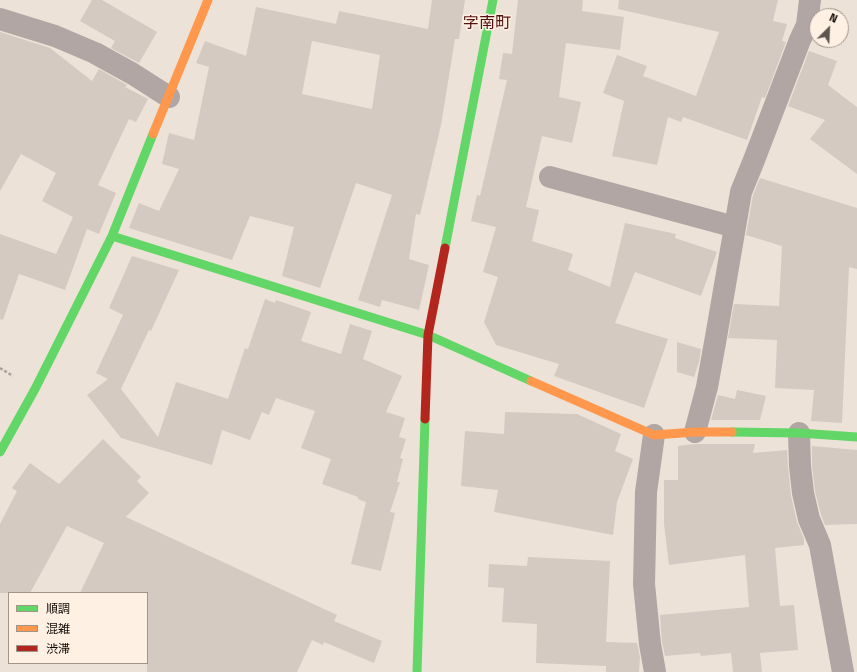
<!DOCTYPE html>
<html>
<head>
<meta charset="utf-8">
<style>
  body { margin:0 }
  #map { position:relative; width:857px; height:672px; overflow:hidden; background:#ede2d7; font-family:"Titillium Web","Noto Sans JP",sans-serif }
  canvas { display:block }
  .legend { position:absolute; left:8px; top:592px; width:140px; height:72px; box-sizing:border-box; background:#fef1e4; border:1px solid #9f958a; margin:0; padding:5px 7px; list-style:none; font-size:12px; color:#110a04 }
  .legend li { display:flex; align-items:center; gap:8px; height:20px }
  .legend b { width:20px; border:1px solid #9f958a }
  .north { position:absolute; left:809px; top:8px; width:40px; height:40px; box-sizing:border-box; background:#fef1e4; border:1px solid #9f958a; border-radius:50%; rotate:24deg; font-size:11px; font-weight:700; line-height:16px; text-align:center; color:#110a04 }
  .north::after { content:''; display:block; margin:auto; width:14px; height:18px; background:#5e564e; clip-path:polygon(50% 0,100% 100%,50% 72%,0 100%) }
</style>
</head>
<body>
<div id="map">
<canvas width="857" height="672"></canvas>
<ul class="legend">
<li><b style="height:5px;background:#63d668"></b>順調</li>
<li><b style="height:5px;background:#ff974d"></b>混雑</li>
<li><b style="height:5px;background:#b3261e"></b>渋滞</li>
</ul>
<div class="north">N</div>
</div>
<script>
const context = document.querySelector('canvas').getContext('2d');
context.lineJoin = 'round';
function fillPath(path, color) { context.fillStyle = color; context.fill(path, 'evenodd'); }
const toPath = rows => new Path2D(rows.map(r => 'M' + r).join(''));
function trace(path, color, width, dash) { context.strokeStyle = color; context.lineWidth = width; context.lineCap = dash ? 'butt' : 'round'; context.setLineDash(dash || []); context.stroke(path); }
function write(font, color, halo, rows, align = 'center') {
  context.font = font + ' "Titillium Web","Noto Sans JP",sans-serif'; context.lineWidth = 3; context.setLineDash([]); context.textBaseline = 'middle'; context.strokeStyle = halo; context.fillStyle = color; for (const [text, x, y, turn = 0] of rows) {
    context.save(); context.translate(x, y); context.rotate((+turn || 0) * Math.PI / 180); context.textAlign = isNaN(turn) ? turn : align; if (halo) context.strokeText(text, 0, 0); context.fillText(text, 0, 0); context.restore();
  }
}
fillPath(toPath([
  [92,0,102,0,157,32,139,63,111,48,115,41,80,21],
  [432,0,465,0,459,39,455,39,441,125,420,215,416,214,409,259,429,265,419,310,382,300,380,307,358,300,392,195,356,183,320,288,282,276,294,227,250,216,232,260,129,228,139,203,159,211,179,169,162,164,169,133,194,140,209,67,196,63,205,41,246,56,256,7,336,24,339,11,428,29],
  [312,41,380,55,372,109,302,94],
  [518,0,583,0,582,11,624,17,620,50,566,43,559,97,581,102,572,143,542,136,526,207,539,210,532,241,573,254,568,270,610,287,625,223,676,234,675,238,717,252,701,296,635,272,615,323,668,339,644,408,554,376,559,364,496,345,484,322,498,277,483,272,496,227,471,221,477,195,480,196,507,80,499,79,503,53,512,54],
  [619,0,778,0,773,21,787,24,782,41,786,42,765,98,762,97,747,140,683,117,681,122,668,117,657,165,612,156,624,101,603,93,617,55,647,66,643,76,696,96,719,32,618,9],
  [0,32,50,48,92,81,99,69,127,85,125,87,148,99,136,122,129,119,98,185,116,193,99,234,87,229,65,290,19,274,3,320,0,319,0,234,56,254,73,217,42,201,56,173,21,154,0,191],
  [809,51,837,61,828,85,857,107,857,174,810,139,825,120,788,106],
  [760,178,857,208,857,269,849,267,842,423,811,421,814,390,775,388,777,340,728,338,734,304,779,306,782,246,746,235,753,195],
  [132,256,179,270,151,331,149,330,121,389,158,437,176,382,228,399,245,348,248,349,265,299,275,303,276,300,311,312,301,341,341,354,350,324,372,331,363,359,402,376,386,412,405,418,399,437,406,439,400,458,403,459,397,482,400,482,390,512,395,513,381,571,351,564,366,502,358,499,358,497,322,484,331,459,301,448,315,411,276,398,269,415,262,412,250,440,222,430,212,465,121,438,87,395,108,379,96,373,123,315,109,308],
  [677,342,701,349,699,362,694,377,677,372],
  [737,390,766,396,760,420,711,420,718,395,735,399],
  [505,412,577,414,621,434,615,451,633,459,617,502,613,535,494,512,498,490,461,486,465,431,504,434],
  [103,439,141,477,137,481,149,493,126,517,337,615,334,621,382,641,374,663,324,642,323,645,312,640,297,672,147,672,147,593,80,593,104,543,67,526,30,593,0,593,0,524,17,491,12,488,30,463,59,484],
  [695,444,755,444,753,453,787,450,788,467,791,496,797,522,804,539,804,545,775,548,780,606,794,605,798,650,760,653,762,672,733,672,731,653,701,656,700,653,665,656,662,642,660,615,749,607,745,555,669,565,664,524,664,480,678,480,678,446],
  [812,446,857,450,857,524,825,525,821,515,815,491,812,465],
  [528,557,610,561,606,642,637,643,640,657,639,672,606,672,606,666,536,663,537,624,502,622,504,588,488,587,489,564,527,566]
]), '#d4cac2');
trace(toPath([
  [0,368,13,376]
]), '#aaa19e', 2.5, [3, 2]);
trace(toPath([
  [0,19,55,36,95,53,133,74,169,97],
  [550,177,735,227],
  [695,432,707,387,716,337,741,192,754,160,800,40,807,25,810,0],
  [799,433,800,466,803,493,809,519,820,545,843,672],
  [654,435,646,492,644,584,650,644,655,672]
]), '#b1a6a3', 22);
trace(toPath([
  [112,236,428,335,531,381],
  [445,248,493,0],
  [732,432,799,433,857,437],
  [0,452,35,389,112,236,153,134],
  [417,672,425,419]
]), '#63d668', 9);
trace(toPath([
  [153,134,208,0],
  [531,381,654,435,695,432,732,432]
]), '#ff974d', 9);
trace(toPath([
  [425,419,428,335,445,248]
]), '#b3261e', 9);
write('16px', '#551112', '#fef1e4', [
  ["字南町",487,24]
]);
</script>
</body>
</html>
